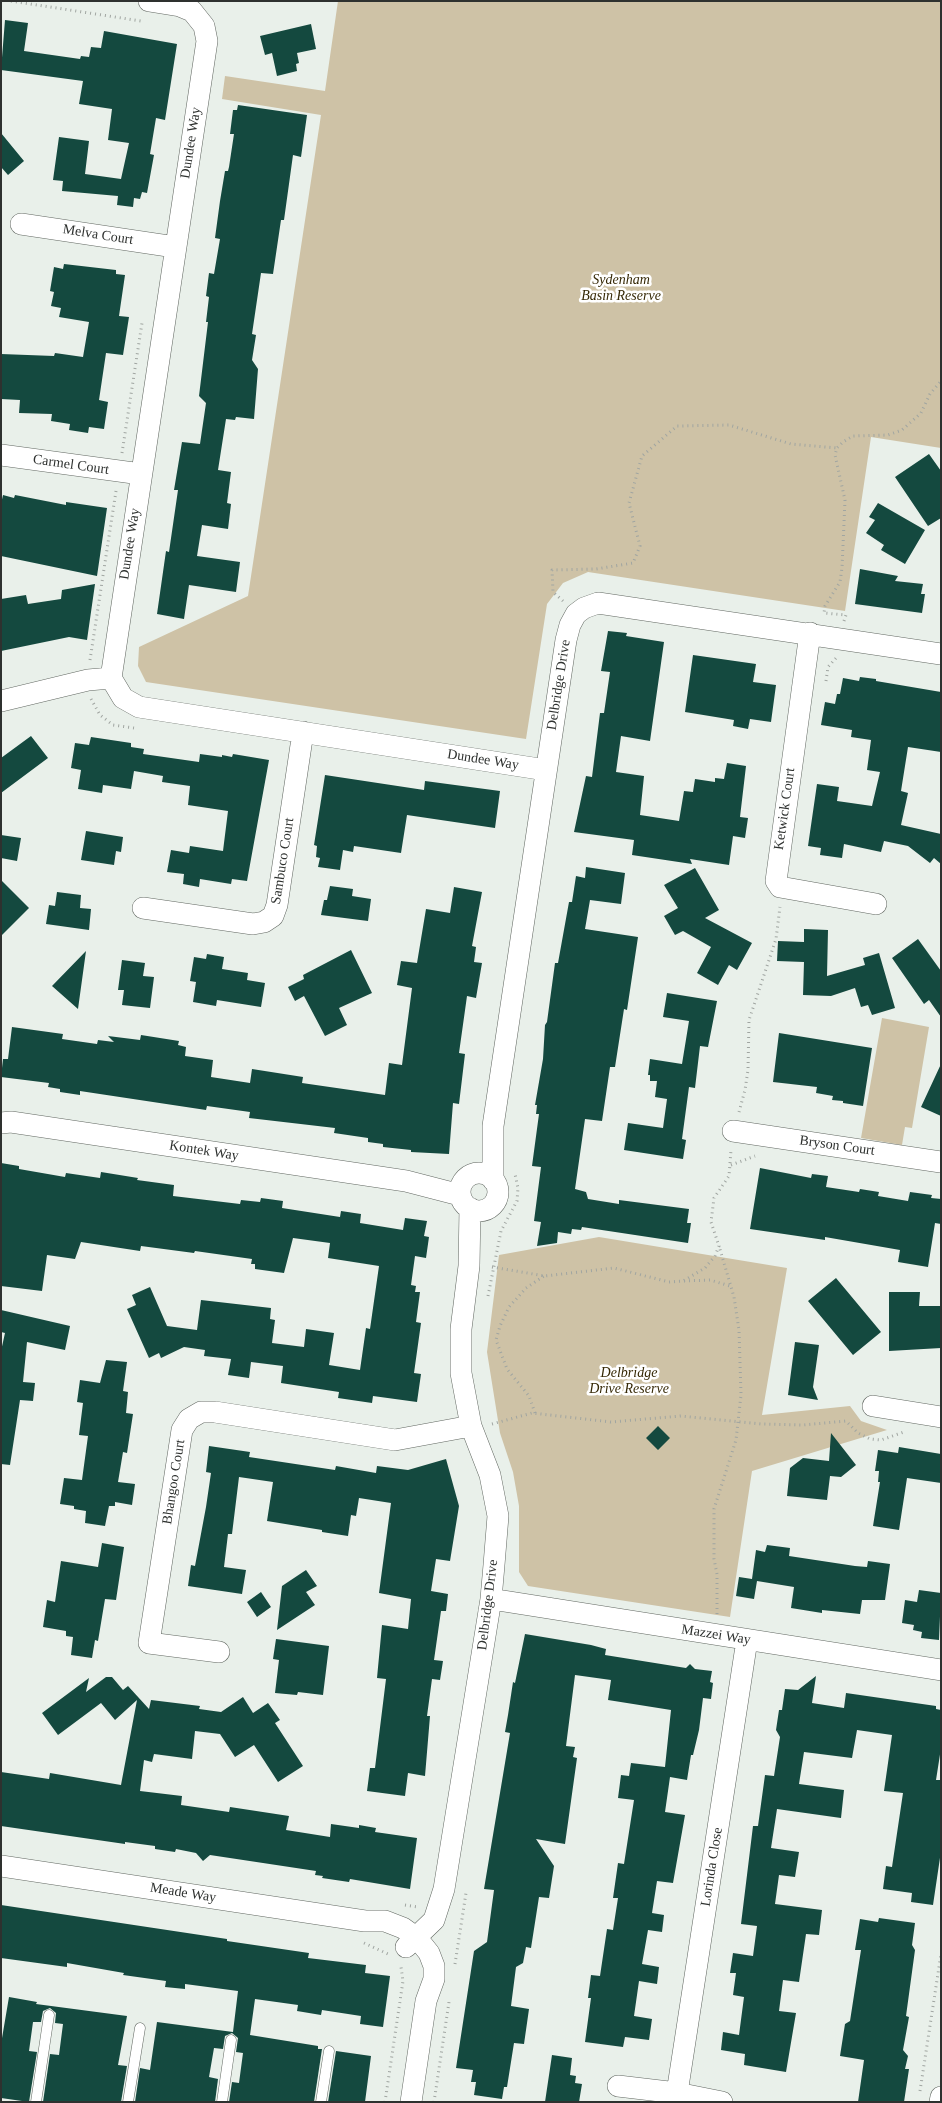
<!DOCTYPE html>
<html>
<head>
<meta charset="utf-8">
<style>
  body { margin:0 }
  #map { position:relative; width:942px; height:2103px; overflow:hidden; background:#e9f0ea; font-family:Georgia,serif }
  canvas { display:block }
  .frame { position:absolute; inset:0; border:2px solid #2e312f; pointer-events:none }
</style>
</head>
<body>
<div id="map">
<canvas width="942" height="2103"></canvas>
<div class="frame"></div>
</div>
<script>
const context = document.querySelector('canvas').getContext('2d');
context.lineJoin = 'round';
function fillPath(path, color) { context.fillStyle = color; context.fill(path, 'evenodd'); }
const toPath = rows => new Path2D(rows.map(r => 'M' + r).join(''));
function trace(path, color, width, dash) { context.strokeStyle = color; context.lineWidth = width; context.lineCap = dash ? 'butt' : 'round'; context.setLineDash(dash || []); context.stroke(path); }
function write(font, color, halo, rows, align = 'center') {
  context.font = font + ' Georgia,serif'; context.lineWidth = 5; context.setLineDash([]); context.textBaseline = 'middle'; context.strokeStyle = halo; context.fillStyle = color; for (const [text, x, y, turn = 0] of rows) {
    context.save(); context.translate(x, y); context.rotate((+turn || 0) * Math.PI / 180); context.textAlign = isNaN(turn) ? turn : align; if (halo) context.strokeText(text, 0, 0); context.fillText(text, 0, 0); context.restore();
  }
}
fillPath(toPath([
  [338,1,941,1,941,448,871,437,845,611,588,572,563,583,547,604,526,739,146,682,138,666,139,647,248,596,321,115,222,99,225,76,325,91],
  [882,1018,929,1027,912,1128,905,1127,902,1145,861,1138],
  [599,1237,787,1268,762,1415,850,1406,861,1421,887,1430,752,1471,730,1617,528,1586,519,1572,519,1506,513,1472,500,1433,487,1352,499,1255]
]), '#cec2a6');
fillPath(toPath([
  [5,20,28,23,24,51,80,59,81,56,89,57,91,47,101,48,104,31,177,44,165,120,156,118,150,154,154,155,147,193,142,192,140,199,134,198,133,207,117,205,118,196,62,191,63,181,53,180,59,137,89,141,85,174,121,179,129,143,108,140,112,109,79,104,83,81,1,70],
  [311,24,316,49,297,53,299,63,296,64,297,71,277,76,272,53,265,55,260,36],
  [238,105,307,115,301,157,293,155,284,220,281,220,273,274,261,273,252,334,256,335,252,360,258,369,254,419,236,417,235,420,226,419,218,470,231,472,227,503,231,504,228,529,202,525,197,556,240,562,236,592,189,585,184,619,157,614,166,551,169,552,178,490,174,490,182,442,200,444,206,403,199,396,208,322,206,322,209,297,206,296,209,273,214,274,220,239,215,238,220,201,225,171,228,171,229,167,234,134,230,134,233,110,237,110],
  [1,133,24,161,8,175,1,167],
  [64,264,116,270,116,274,125,275,119,316,129,317,123,355,106,353,99,400,108,402,104,429,89,427,88,433,69,430,70,424,51,421,52,414,19,413,20,400,1,399,1,354,54,356,55,353,83,357,89,322,59,317,61,308,51,306,54,292,50,291,54,267,63,269],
  [929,454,941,471,941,518,928,526,895,477],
  [3,495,14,498,15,495,66,505,66,502,107,508,97,576,1,556,1,504],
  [878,503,925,530,905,564,881,550,884,545,866,533,875,520,869,517],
  [860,569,898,576,895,581,923,584,921,594,925,594,922,613,855,604],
  [95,584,87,640,69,637,1,651,1,599,26,595,28,604,61,599,62,590],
  [608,631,627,633,626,636,664,642,650,741,621,736,616,772,644,776,640,815,679,821,684,791,693,792,695,779,715,782,715,778,724,779,727,763,746,766,740,817,748,818,745,838,733,836,729,865,690,859,692,864,632,855,634,840,574,832,586,776,592,777,600,713,604,713,610,672,601,671],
  [693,655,756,664,753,682,776,685,771,722,750,719,748,729,733,726,734,720,685,712],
  [860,677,876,679,876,681,941,692,941,752,908,747,901,791,908,793,901,825,941,834,941,864,934,858,930,863,908,846,884,841,881,852,844,844,842,858,820,855,821,848,808,846,817,784,839,787,837,801,872,806,880,772,867,770,871,740,851,737,852,730,821,725,825,702,835,704,837,694,840,694,843,678,859,681],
  [31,736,48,758,1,793,1,758],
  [91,737,131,743,131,747,144,749,143,754,199,762,200,754,222,757,222,755,232,757,233,754,269,760,247,881,232,879,231,884,200,879,199,887,183,884,184,874,167,872,171,850,189,853,190,846,223,851,228,811,188,805,190,786,162,782,163,776,134,771,131,789,103,785,102,793,78,789,81,770,71,768,75,743,89,745],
  [325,775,424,790,425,781,500,791,495,828,407,815,401,853,354,846,353,852,343,850,340,870,318,867,320,858,316,857,317,846,314,845],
  [86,831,123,837,121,852,116,851,114,865,81,860],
  [1,835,21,838,17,861,1,858],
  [586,867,625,873,621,904,590,900,585,929,638,937,627,1010,624,1009,615,1067,610,1067,602,1121,585,1119,575,1189,586,1192,588,1199,619,1204,619,1200,689,1209,687,1223,691,1223,688,1243,582,1227,581,1230,572,1229,571,1234,558,1232,557,1243,537,1246,541,1222,534,1221,541,1167,532,1166,539,1114,536,1114,537,1105,535,1105,543,1059,545,1025,547,1022,555,963,558,963,569,902,572,902,576,876,585,878],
  [695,868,719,910,705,918,752,943,737,970,729,965,718,985,697,973,711,947,683,931,675,935,664,916,678,908,664,885],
  [1,880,29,908,1,936],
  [330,886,353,889,352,896,371,899,368,921,321,915,324,900,327,900],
  [454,887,482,892,472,946,476,947,474,962,482,963,476,998,467,996,459,1053,465,1054,459,1104,453,1103,449,1154,411,1152,411,1150,383,1147,383,1144,368,1142,368,1138,334,1133,335,1128,249,1118,250,1112,207,1106,206,1110,80,1091,80,1095,60,1092,60,1089,48,1087,49,1083,1,1077,3,1059,8,1059,12,1027,63,1034,62,1039,97,1044,98,1040,114,1042,108,1036,140,1040,141,1035,179,1041,178,1045,186,1047,185,1056,213,1060,211,1077,250,1083,252,1069,303,1077,302,1083,385,1095,389,1063,402,1065,412,988,397,985,401,961,417,963,426,909,450,913],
  [57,892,81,895,80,908,91,909,89,930,46,924,49,905,55,906],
  [804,929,828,930,827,976,865,965,863,958,879,953,895,1008,872,1015,868,1005,861,1007,855,988,831,996,803,995,804,962,777,961,778,941,804,942],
  [918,939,941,971,941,1017,929,1000,924,1004,892,958],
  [351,950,372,993,339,1008,347,1025,325,1036,304,996,295,1001,288,987,304,979,303,975],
  [86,951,78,1009,52,986],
  [207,954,224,957,222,969,248,973,247,980,265,983,261,1007,217,1000,216,1006,193,1002,196,982,190,981,194,957,206,959],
  [122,960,145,963,143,976,154,977,150,1008,122,1005,124,990,118,990],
  [667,993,717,1001,708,1047,700,1046,695,1088,689,1087,682,1139,686,1140,683,1159,624,1150,628,1123,663,1128,667,1099,655,1097,657,1081,650,1081,650,1075,648,1075,650,1059,682,1064,689,1021,663,1017],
  [779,1033,872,1048,863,1106,843,1103,843,1101,832,1100,833,1096,816,1093,817,1087,773,1082],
  [941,1064,941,1116,921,1107],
  [1,1163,19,1166,19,1169,65,1177,66,1173,100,1178,101,1172,138,1178,137,1180,174,1185,173,1196,240,1204,241,1200,260,1202,261,1198,283,1201,282,1208,340,1217,341,1211,361,1214,360,1223,403,1230,405,1218,427,1221,424,1236,429,1237,426,1258,415,1256,411,1285,416,1286,415,1292,420,1292,416,1322,421,1323,414,1373,421,1374,417,1402,373,1396,372,1403,338,1398,339,1392,281,1383,283,1366,251,1362,249,1378,228,1375,231,1359,204,1356,205,1350,184,1347,161,1358,159,1353,149,1358,127,1309,136,1305,132,1295,150,1287,167,1326,197,1330,201,1300,271,1308,270,1319,275,1320,272,1343,304,1347,306,1329,334,1333,329,1365,360,1370,366,1328,370,1329,379,1266,328,1258,330,1243,293,1238,284,1273,255,1269,255,1264,251,1264,252,1259,195,1251,194,1253,141,1246,140,1251,81,1242,75,1259,47,1255,42,1291,1,1286],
  [760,1168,811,1178,812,1174,828,1176,826,1187,859,1192,860,1189,879,1192,878,1196,908,1201,910,1192,932,1195,931,1198,941,1199,941,1224,935,1223,928,1267,898,1262,900,1250,825,1237,825,1240,750,1229],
  [836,1278,881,1332,853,1355,808,1301],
  [889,1292,920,1292,919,1306,941,1306,941,1348,889,1351],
  [1,1310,70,1326,65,1350,27,1342,23,1382,35,1383,33,1401,20,1400,10,1465,1,1464,1,1351,5,1333,1,1332],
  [795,1342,819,1345,813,1387,818,1400,788,1395],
  [106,1360,127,1362,123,1391,128,1392,126,1413,133,1414,127,1453,123,1452,118,1482,135,1484,132,1505,115,1502,115,1506,109,1506,105,1526,85,1523,86,1511,74,1509,74,1506,60,1504,64,1478,82,1480,88,1436,79,1435,83,1403,77,1402,80,1380,100,1383],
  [658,1426,670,1438,658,1450,646,1438],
  [831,1433,856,1465,841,1477,830,1476,827,1500,787,1496,790,1468,803,1458,829,1461],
  [209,1446,250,1452,249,1457,335,1470,336,1466,376,1473,377,1466,408,1470,446,1459,459,1506,450,1561,436,1559,431,1591,448,1594,446,1611,441,1611,434,1660,443,1661,440,1680,432,1679,427,1716,430,1716,425,1776,408,1773,405,1796,367,1791,370,1768,375,1768,386,1679,377,1678,382,1625,408,1629,411,1599,379,1593,391,1503,359,1498,356,1516,351,1515,348,1536,322,1532,322,1530,267,1521,273,1482,239,1477,232,1534,228,1534,224,1567,246,1570,242,1594,188,1586,191,1565,195,1566,206,1507,211,1473,206,1472],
  [899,1447,941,1454,941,1483,907,1478,899,1530,873,1526,880,1482,878,1482,879,1471,875,1471,878,1450,898,1453],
  [102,1543,124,1547,116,1600,105,1599,98,1641,95,1640,92,1658,71,1655,73,1637,66,1636,66,1631,43,1627,47,1600,55,1602,61,1561,98,1567],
  [767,1545,790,1548,789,1556,855,1566,867,1567,868,1561,890,1564,885,1600,862,1600,860,1614,822,1610,822,1613,791,1608,794,1587,757,1581,754,1599,736,1596,739,1577,752,1579,756,1550,765,1552],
  [306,1570,317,1586,306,1592,315,1605,277,1630,282,1586],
  [919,1590,941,1593,939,1640,921,1638,922,1632,913,1630,914,1625,902,1623,905,1600,917,1602],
  [261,1592,271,1607,257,1617,247,1602],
  [525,1634,591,1645,606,1649,605,1655,686,1668,690,1664,695,1669,712,1671,710,1682,713,1683,711,1699,703,1698,699,1730,693,1755,691,1755,687,1780,670,1777,665,1812,685,1815,673,1883,657,1881,652,1913,664,1915,662,1932,648,1930,642,1964,659,1967,657,1984,639,1981,634,2016,652,2019,649,2040,625,2037,623,2047,585,2042,591,1998,588,1998,591,1975,600,1976,607,1929,613,1930,618,1898,613,1898,618,1863,624,1864,634,1800,618,1798,621,1775,629,1776,631,1763,665,1767,671,1710,608,1700,611,1680,575,1675,566,1746,575,1747,573,1757,577,1758,565,1844,536,1839,554,1866,549,1898,539,1897,531,1948,526,1947,523,1963,516,1967,511,2006,529,2009,524,2044,514,2043,507,2087,504,2087,502,2099,474,2095,476,2082,471,2082,473,2070,456,2068,474,1951,487,1942,494,1890,484,1889,510,1733,505,1732,508,1715,513,1682,515,1683],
  [276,1639,329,1646,323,1695,298,1692,297,1695,275,1693,279,1660,273,1659],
  [816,1676,812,1703,844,1708,846,1693,936,1706,936,1709,941,1710,941,1748,936,1780,941,1780,941,1851,933,1905,911,1902,912,1893,883,1889,886,1866,892,1867,903,1793,884,1791,892,1735,857,1730,852,1758,804,1752,799,1784,844,1790,841,1818,777,1809,771,1848,799,1852,795,1877,779,1875,775,1904,822,1910,819,1935,806,1934,799,1982,783,1980,779,2011,796,2013,786,2072,744,2065,745,2054,721,2050,723,2032,739,2035,744,1997,733,1995,736,1973,730,1973,733,1953,753,1956,757,1926,741,1924,753,1826,758,1826,765,1775,774,1776,780,1737,776,1730,779,1710,782,1710,785,1689,798,1690],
  [106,1677,112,1677,123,1690,128,1686,149,1709,151,1700,200,1706,199,1709,221,1712,243,1697,253,1713,268,1703,280,1720,275,1723,303,1766,278,1782,254,1745,235,1757,220,1734,195,1731,192,1759,154,1754,152,1762,144,1760,140,1791,182,1796,181,1805,229,1812,230,1807,289,1816,286,1830,330,1837,331,1824,359,1828,359,1825,376,1828,375,1832,417,1838,410,1889,350,1879,349,1882,322,1878,323,1876,315,1875,316,1871,210,1855,203,1861,196,1853,176,1849,175,1852,155,1849,155,1846,125,1842,125,1844,1,1826,1,1772,49,1779,50,1773,121,1785,137,1700,115,1720,101,1703,58,1735,42,1713,89,1678,86,1692],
  [1,1905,227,1939,227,1941,309,1953,308,1958,366,1965,365,1973,390,1976,383,2027,360,2024,361,2016,322,2010,321,2015,297,2011,298,2005,255,1999,250,2035,318,2046,318,2049,322,2049,314,2102,229,2102,232,2082,239,2083,243,2053,236,2052,238,2038,232,2033,225,2036,223,2049,214,2048,209,2077,218,2079,215,2102,135,2102,140,2068,150,2070,157,2022,233,2032,238,1991,185,1984,185,1989,165,1987,166,1981,123,1975,124,1973,67,1963,67,1967,1,1958],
  [879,1918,915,1923,912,1945,915,1950,906,2016,909,2017,903,2050,908,2056,905,2069,909,2069,904,2102,858,2102,864,2060,840,2056,845,2024,850,2021,861,1950,855,1950,860,1919,878,1922],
  [9,1997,37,2002,36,2004,127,2016,118,2065,127,2066,121,2102,43,2102,50,2054,59,2055,63,2024,55,2023,56,2013,50,2008,43,2011,41,2022,33,2022,29,2051,37,2052,29,2102,1,2098,1,2044],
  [336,2051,371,2056,365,2102,328,2102],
  [552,2055,572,2058,570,2075,576,2076,575,2083,582,2084,579,2102,545,2102]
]), '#14493f');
const lane = toPath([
  [36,2102,49,2015],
  [128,2102,140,2028],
  [222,2102,231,2040],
  [321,2102,329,2051]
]);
const street = toPath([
  [149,1,180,6,192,11,204,26,207,41,111,678,123,698,139,707,546,770],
  [21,224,175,247],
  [1,455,141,474],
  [810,633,776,881,780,887,876,904],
  [1,701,88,680,111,678],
  [143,908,253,924,264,922,273,916,277,905,303,732],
  [1,1123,11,1122,406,1181,460,1195],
  [733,1131,941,1162],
  '460 1192a19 19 0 1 1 38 0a19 19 0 1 1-38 0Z',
  [493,1180,493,1126,566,640,570,625,576,614,584,608,598,603,941,654],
  [873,1406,941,1417],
  [491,1599,941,1670],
  [219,1652,149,1643,182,1430,189,1419,201,1412,215,1412,395,1440,471,1426],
  [1,1866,365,1921,385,1921,403,1928,417,1938,429,1953,434,1966,434,1979,426,2001,411,2102],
  [406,1947,434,1920,444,1889,491,1599,494,1565,498,1516,490,1475,471,1426,461,1373,461,1329,469,1266,470,1208],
  [618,2086,677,2093,722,2102],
  [677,2093,747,1640],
  [940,2102,941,2097]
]);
trace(lane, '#626862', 11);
trace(street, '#626862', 22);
trace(toPath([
  [11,1,141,21],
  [122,453,142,323],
  [563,601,553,592,552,570,596,569,633,563,640,546,629,503,642,456,677,426,729,425,791,444,837,448],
  [844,621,846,615,824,613,825,606,840,582,842,568,845,500,835,455,837,448,843,442,853,436,888,435,902,430,921,413,930,394,941,381],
  [90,660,116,491],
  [826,681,828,667,836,658],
  [91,699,100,715,113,725,134,728],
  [739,1112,745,1090,748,1070,749,1020,776,939,780,907],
  [731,1165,755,1156],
  [492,1267,545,1276,614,1268,669,1282,683,1281,705,1268,715,1256,719,1246,711,1222,714,1198,729,1176,731,1150],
  [684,1281,710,1280,730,1286],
  [488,1296,501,1231,517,1201,518,1188,515,1174],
  [535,1413,529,1396,507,1369,496,1340,500,1326,509,1307,526,1288,544,1276],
  [492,1424,532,1413,611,1422,681,1416,761,1424,803,1425,846,1421,858,1433,870,1439,881,1440,904,1432],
  [717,1614,717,1574,714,1559,714,1509,736,1440,741,1395,739,1330,734,1297,719,1246],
  [405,1905,418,1907],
  [364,1943,388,1954],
  [455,1964,466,1893],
  [920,2091,941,1954],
  [385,2102,403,1981,401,1967],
  [434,2102,449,2002]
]), '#a0a5a1', 3, [1, 4]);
trace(lane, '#fff', 10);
trace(street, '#fff', 21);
write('14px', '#2e312f', '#fff', [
  ["Dundee Way",191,143,-81],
  ["Melva Court",98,235,9],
  ["Carmel Court",71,465,8],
  ["Dundee Way",130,544,-81],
  ["Delbridge Drive",559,685,-81],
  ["Dundee Way",483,760,9],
  ["Ketwick Court",785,809,-82],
  ["Sambuco Court",283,861,-81],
  ["Bryson Court",837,1146,8],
  ["Kontek Way",204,1151,9],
  ["Bhangoo Court",174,1482,-81],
  ["Delbridge Drive",488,1605,-83],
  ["Mazzei Way",716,1635,9],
  ["Lorinda Close",712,1867,-81],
  ["Meade Way",183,1893,9]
]);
write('italic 14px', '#362906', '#fff', [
  ["Sydenham",621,280],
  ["Basin Reserve",621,296],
  ["Delbridge",629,1373],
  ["Drive Reserve",629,1389]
]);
</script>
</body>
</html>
